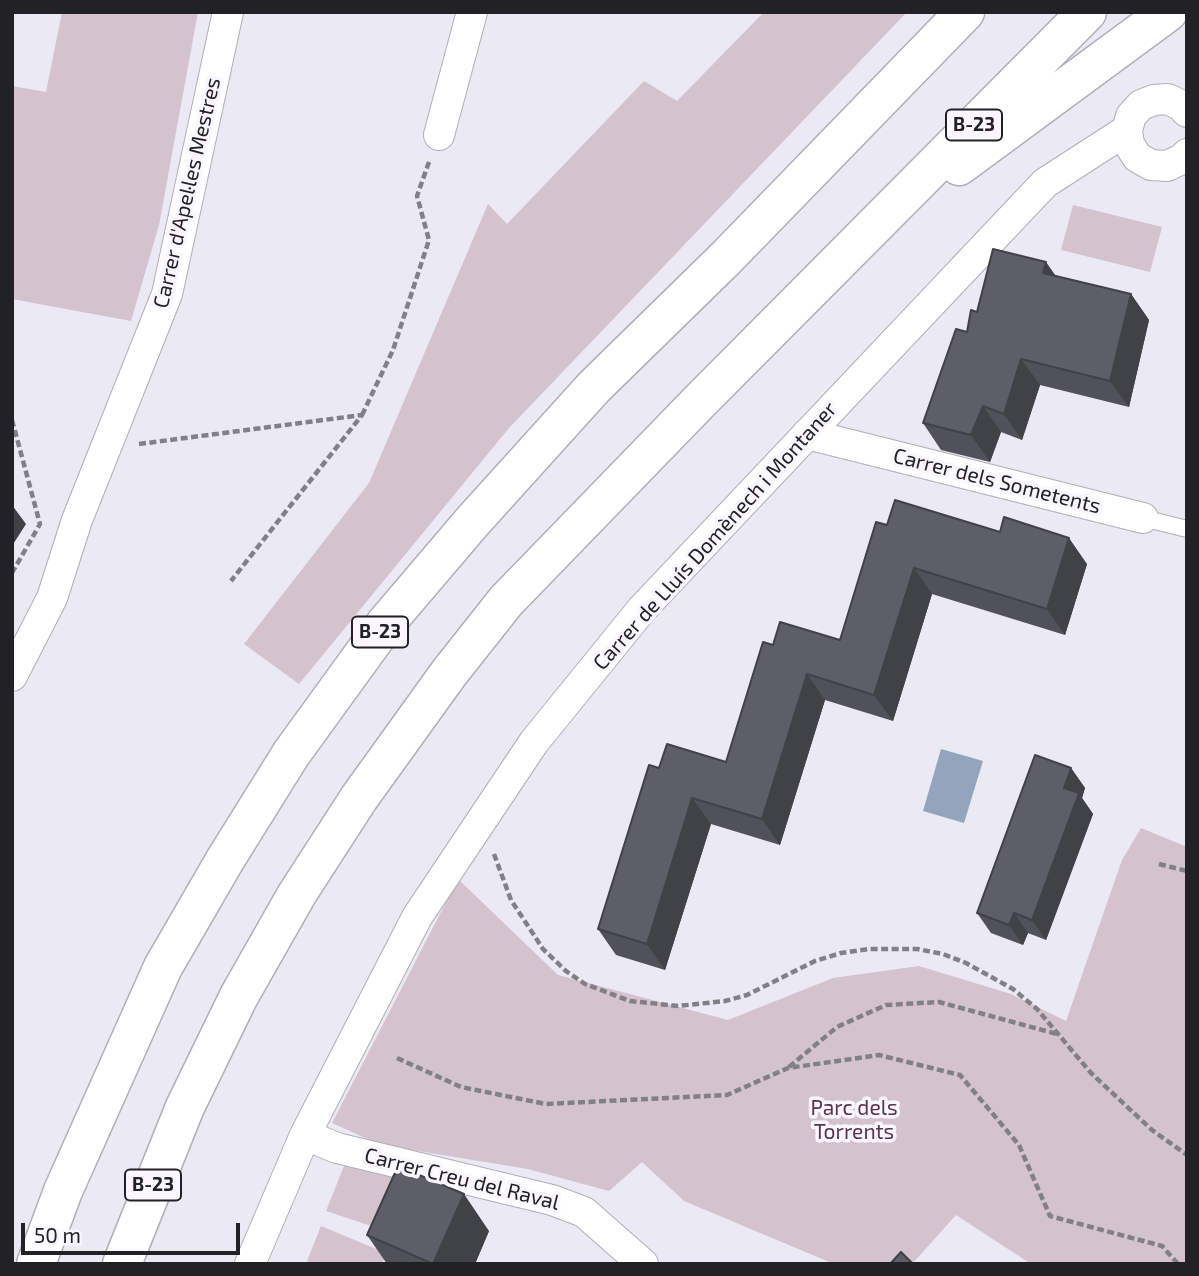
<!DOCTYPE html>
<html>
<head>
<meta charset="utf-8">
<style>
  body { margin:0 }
  #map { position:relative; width:1199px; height:1276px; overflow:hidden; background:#ebe9f3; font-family:"Exo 2",sans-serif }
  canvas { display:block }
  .frame { position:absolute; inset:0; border:14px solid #222125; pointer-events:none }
  .scale { position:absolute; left:21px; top:1223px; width:219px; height:32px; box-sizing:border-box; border:4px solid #222125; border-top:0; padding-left:9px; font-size:21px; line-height:24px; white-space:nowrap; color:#222125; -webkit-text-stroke:5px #f9f6ff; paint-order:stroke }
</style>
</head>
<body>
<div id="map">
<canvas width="1199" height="1276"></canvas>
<div class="frame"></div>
<div class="scale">50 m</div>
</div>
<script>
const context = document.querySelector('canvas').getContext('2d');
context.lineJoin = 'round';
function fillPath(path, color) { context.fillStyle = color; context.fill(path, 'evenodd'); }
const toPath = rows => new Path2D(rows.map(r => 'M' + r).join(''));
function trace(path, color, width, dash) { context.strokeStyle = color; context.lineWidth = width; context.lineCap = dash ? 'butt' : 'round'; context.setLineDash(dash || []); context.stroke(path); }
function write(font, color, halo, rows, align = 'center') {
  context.font = font + ' "Exo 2",sans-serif'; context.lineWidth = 7; context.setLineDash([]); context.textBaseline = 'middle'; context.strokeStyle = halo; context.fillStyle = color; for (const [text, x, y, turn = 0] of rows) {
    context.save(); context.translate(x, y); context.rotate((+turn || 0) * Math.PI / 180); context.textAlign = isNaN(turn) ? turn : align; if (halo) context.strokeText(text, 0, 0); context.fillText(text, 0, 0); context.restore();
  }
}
fillPath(toPath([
  [62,12,198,12,159,225,131,321,12,299,12,86,46,92],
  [764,12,907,12,509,428,299,684,244,644,369,483,488,204,507,224,644,81,677,101],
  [1073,205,1162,227,1150,272,1061,250],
  [1141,828,1187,847,1187,1264,1031,1264,956,1215,912,1264,834,1264,684,1201,642,1162,609,1191,528,1169,381,1145,332,1123,458,879,558,975,728,1020,833,978,919,966,1011,994,1066,1021,1122,860],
  [348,1156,418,1175,395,1234,326,1211],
  [321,1226,386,1253,382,1264,315,1264,307,1261]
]), '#d5c2cf');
fillPath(toPath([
  [941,749,983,761,964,823,923,811]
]), '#94a4bc');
const lane = toPath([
  [1143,518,1187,529]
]);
const street = toPath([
  [1187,112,1180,105,1168,99,1154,100,1141,105,1131,116,1127,130,1129,144,1137,157,1151,165,1167,166,1182,159,1187,154],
  [439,135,472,12],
  [807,434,1143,518],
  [12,676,52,598,77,520,167,294,228,12],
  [305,1135,337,1148,552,1200,584,1212,643,1264],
  [250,1264,305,1135,417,917,534,742,642,609,1045,183,1127,130]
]);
const highway = toPath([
  [959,166,1168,12],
  [36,1264,63,1191,163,967,225,860,291,754,386,623,472,522,594,387,726,258,965,12],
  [122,1264,185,1107,239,996,297,894,359,798,449,673,506,601,699,402,1087,12]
]);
trace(lane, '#b1aeb9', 18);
trace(street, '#b1aeb9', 32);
trace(highway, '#b1aeb9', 41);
trace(toPath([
  [362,415,393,350,429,240,417,196,429,162],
  [12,420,40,524,12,573],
  [139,444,362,415,231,581],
  [494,854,511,900,543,949,566,971,585,984,630,1001,678,1006,725,1001,747,995,815,961,841,953,869,949,917,949,943,954,966,963,1013,989,1037,1009,1091,1073,1152,1130,1187,1155],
  [1159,864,1187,871],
  [397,1058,461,1087,546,1104,727,1095,788,1068,879,1055,960,1075,1019,1145,1050,1216,1162,1246,1178,1264],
  [789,1067,837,1027,886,1005,939,1002,1057,1034]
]), '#818086', 4.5, [7, 3.5]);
trace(lane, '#fff', 16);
trace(street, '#fff', 30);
trace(highway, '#fff', 38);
fillPath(toPath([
  [1056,277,1131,294,1149,320,1129,407,1040,385,1022,440,1001,432,990,462,941,450,923,423,967,332],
  [887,525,1087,564,1065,635,932,594,893,721,825,700,780,845,711,824,665,970,616,955,598,929,659,768,726,762,773,645,840,640],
  [1071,768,1085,788,1082,798,1093,814,1046,940,1028,933,1023,945,991,933,977,913],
  [489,1231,475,1264,387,1264,367,1235]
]), '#505159');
fillPath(toPath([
  [1046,262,1065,289,1043,273],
  [1131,294,1149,320,1129,407,1110,381],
  [1021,359,1040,385,1022,440,1004,414],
  [983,406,1001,432,990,462,971,435],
  [12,505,26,524,12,546],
  [1069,538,1087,564,1065,635,1047,609],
  [914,568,932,594,893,721,874,695],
  [807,674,825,700,780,845,762,819],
  [1071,768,1085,788,1082,798,1093,814,1046,940,1032,920,1064,788],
  [692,798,711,824,665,970,647,944],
  [1014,913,1028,933,1023,945,1009,925],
  [464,1194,489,1231,475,1264,433,1264]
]), '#414248');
const building = toPath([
  [993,249,1046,262,1043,273,1131,294,1110,381,1021,359,1004,414,983,406,971,435,923,423,956,329,967,332,971,310,977,312,993,249],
  [895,500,1000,532,1004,517,1069,538,1047,609,914,568,874,695,807,674,762,819,692,798,647,944,598,929,649,765,659,768,667,744,726,762,763,642,773,645,780,622,840,640,876,522,887,525,895,500],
  [1035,755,1071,768,1064,788,1079,793,1032,920,1014,913,1009,925,977,913,1035,755],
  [398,1166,464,1194,433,1264,367,1235,398,1166],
  [901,1252,913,1264,890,1264,901,1252]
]);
fillPath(building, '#5d5e67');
trace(building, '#414248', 2);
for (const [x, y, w] of [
  [974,125,56],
  [380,632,56],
  [153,1185,56]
]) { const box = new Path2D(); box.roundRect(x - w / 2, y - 15.5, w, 31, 5); context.fillStyle = '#f9f6ff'; context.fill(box); trace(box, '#222125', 2); }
write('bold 19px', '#222125', null, [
  ["B-23",974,125],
  ["B-23",380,632],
  ["B-23",153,1185]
]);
write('21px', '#222125', '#f9f6ff', [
  ["Carrer d'Apel·les Mestres",187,193,-77],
  ["Carrer dels Sometents",997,481,14],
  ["Carrer de Lluís Domènech i Montaner",715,536,-48],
  ["Carrer Creu del Raval",462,1179,14]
]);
write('21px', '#5a334f', '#f9f6ff', [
  ["Parc dels",854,1108],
  ["Torrents",854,1132]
]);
</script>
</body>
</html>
